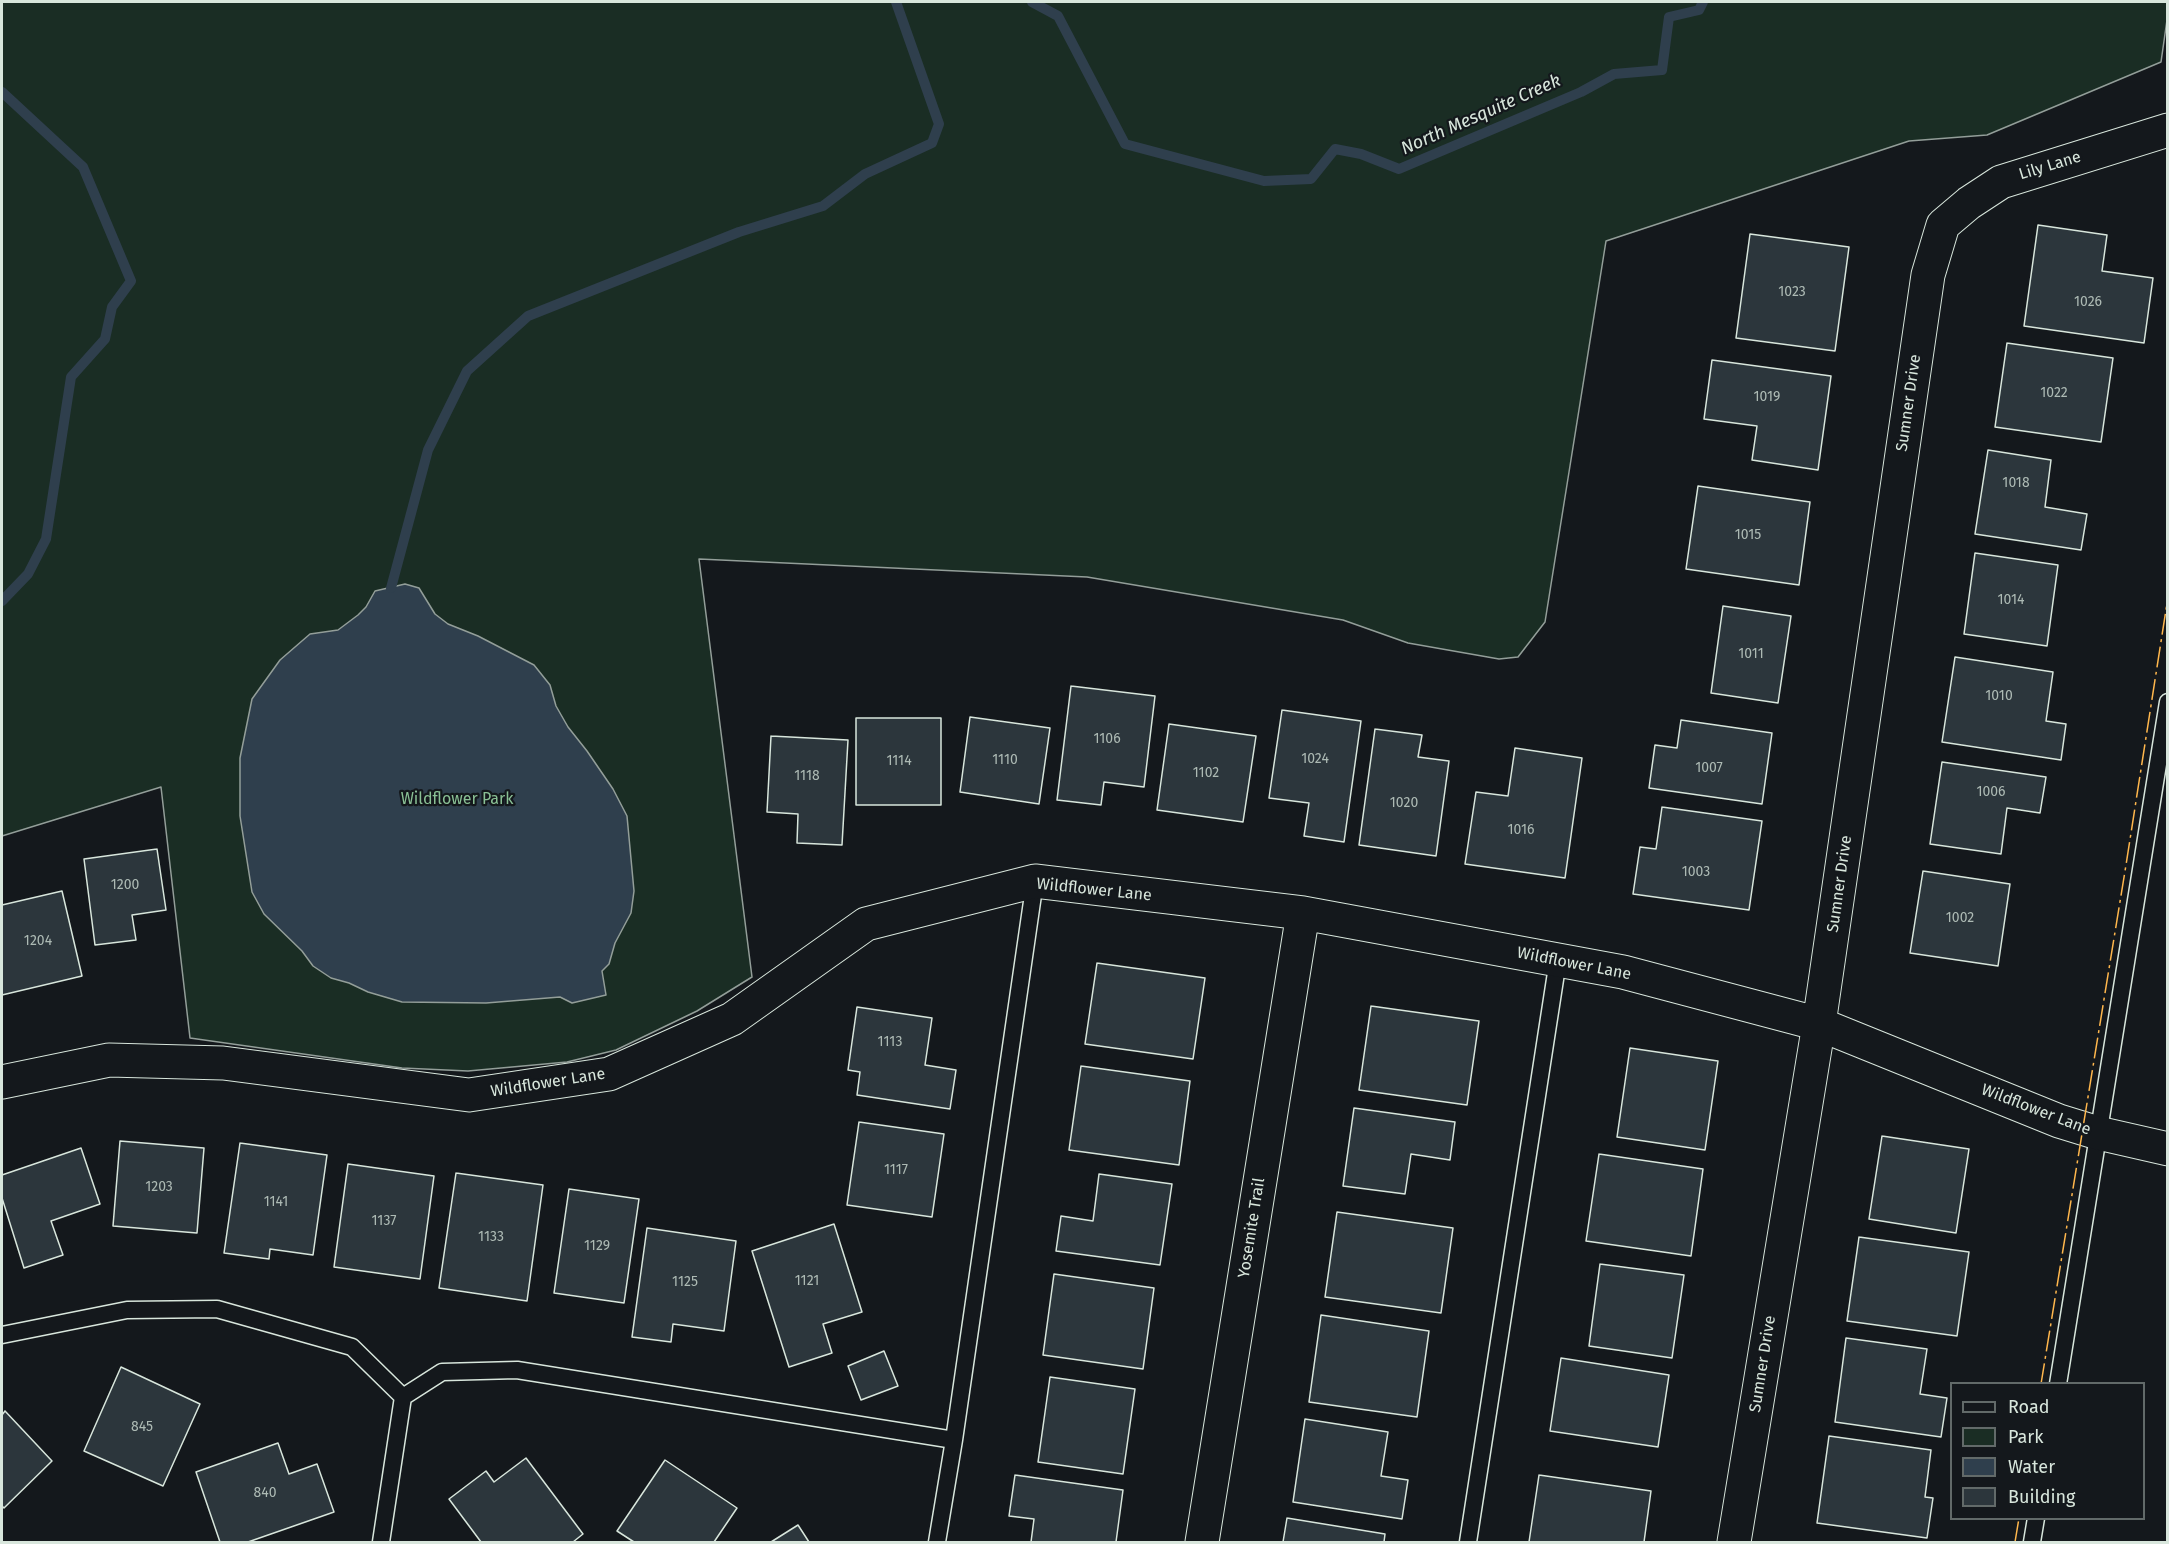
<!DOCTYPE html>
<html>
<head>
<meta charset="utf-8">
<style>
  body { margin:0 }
  #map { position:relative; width:2169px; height:1544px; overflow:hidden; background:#14181c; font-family:"Fira Sans",sans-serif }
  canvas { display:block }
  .frame { position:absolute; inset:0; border:3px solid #d8e6dc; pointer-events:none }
  .legend { position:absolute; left:1950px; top:1382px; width:195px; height:138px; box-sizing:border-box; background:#14181c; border:2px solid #626a69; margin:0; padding:8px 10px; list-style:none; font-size:18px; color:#d8e6dc }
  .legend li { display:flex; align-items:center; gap:12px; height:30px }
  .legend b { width:30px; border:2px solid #626a69 }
</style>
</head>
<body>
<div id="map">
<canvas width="2169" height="1544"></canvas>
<div class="frame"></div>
<ul class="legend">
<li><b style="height:8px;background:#14181c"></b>Road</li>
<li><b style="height:16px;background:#1a2d24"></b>Park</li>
<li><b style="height:16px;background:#2f3f4d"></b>Water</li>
<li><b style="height:16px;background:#2c363c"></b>Building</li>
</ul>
</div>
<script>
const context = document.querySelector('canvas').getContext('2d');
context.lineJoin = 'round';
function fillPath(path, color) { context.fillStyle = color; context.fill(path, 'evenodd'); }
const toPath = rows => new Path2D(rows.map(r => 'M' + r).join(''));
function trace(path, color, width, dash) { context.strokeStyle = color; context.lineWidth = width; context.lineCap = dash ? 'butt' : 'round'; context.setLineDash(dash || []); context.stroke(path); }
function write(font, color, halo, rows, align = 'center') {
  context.font = font + ' "Fira Sans",sans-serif'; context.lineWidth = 4.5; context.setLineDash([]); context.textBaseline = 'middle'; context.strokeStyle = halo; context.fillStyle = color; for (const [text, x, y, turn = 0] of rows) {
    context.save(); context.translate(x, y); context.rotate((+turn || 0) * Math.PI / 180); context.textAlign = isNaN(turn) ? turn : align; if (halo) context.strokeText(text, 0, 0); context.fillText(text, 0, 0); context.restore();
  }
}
const green = toPath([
  [2,2,2167,2,2167,20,2161,62,1987,135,1909,141,1606,241,1545,622,1518,657,1499,659,1408,643,1343,620,1087,577,699,559,752,977,697,1011,616,1050,567,1062,468,1071,402,1068,190,1038,161,787,2,836,2,2]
]);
fillPath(green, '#1a2d24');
trace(green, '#939e99', 1.5);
const water = toPath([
  [405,584,419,588,435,614,448,624,478,636,534,665,550,685,556,706,568,727,587,751,613,789,627,816,634,891,631,913,615,943,609,964,602,971,606,995,572,1003,560,997,486,1003,402,1002,368,992,349,983,331,978,313,966,302,951,264,914,252,892,240,816,240,758,252,699,280,660,310,634,338,630,358,615,366,607,375,591,405,584]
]);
fillPath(water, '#2f3f4d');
trace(water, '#939e99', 1.5);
trace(toPath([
  [1032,2,1058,16,1125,144,1264,181,1311,179,1335,149,1361,154,1399,169,1581,92,1614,74,1662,70,1669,17,1699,10,1703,2],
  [2,92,83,167,131,281,112,307,105,339,71,377,46,539,28,574,2,601],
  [391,588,428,450,467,371,528,316,739,232,823,206,865,174,932,143,939,124,896,2]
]), '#2f3f4d', 10);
const building = toPath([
  [2038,225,2107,235,2102,271,2153,278,2144,343,2024,326,2038,225],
  [1750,234,1849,247,1835,351,1736,338,1750,234],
  [2007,343,2113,358,2101,442,1995,427,2007,343],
  [1712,360,1831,376,1818,470,1752,460,1757,426,1704,419,1712,360],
  [1988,450,2051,460,2045,507,2087,514,2081,550,1975,534,1988,450],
  [1698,486,1810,502,1799,585,1686,569,1698,486],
  [1975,553,2058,565,2047,646,1964,634,1975,553],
  [1723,606,1791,616,1778,703,1711,693,1723,606],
  [1955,657,2053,672,2046,721,2066,724,2061,760,1942,742,1955,657],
  [1071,686,1155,696,1144,787,1104,782,1101,805,1057,800,1071,686],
  [1282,710,1361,721,1344,842,1304,836,1309,803,1269,798,1282,710],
  [970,717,1050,728,1039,804,960,792,970,717],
  [856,718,941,718,941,805,856,805,856,718],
  [1681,720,1772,733,1762,804,1649,788,1655,745,1677,748,1681,720],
  [1169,724,1256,736,1243,822,1157,810,1169,724],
  [1375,729,1422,735,1418,757,1449,761,1436,856,1359,845,1375,729],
  [771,736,848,740,842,845,797,843,798,814,767,812,771,736],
  [1515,748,1582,758,1565,878,1465,864,1476,792,1508,796,1515,748],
  [1942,762,2046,777,2040,813,2007,808,2001,854,1930,844,1942,762],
  [1662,807,1762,821,1749,910,1633,894,1640,847,1656,849,1662,807],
  [157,849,166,910,132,915,136,940,95,945,84,859,157,849],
  [1923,871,2010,884,1998,966,1910,953,1923,871],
  [62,891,82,976,2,995,2,905,62,891],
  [1097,963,1205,978,1193,1059,1085,1044,1097,963],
  [1371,1006,1479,1021,1467,1105,1359,1090,1371,1006],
  [857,1007,932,1018,925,1065,956,1070,950,1109,857,1095,860,1072,848,1070,857,1007],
  [1630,1048,1718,1061,1705,1150,1617,1137,1630,1048],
  [1081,1066,1190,1081,1179,1165,1069,1150,1081,1066],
  [1354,1108,1455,1122,1450,1160,1411,1154,1405,1194,1343,1186,1354,1108],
  [859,1122,944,1134,932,1217,847,1205,859,1122],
  [1882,1136,1969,1149,1956,1233,1869,1219,1882,1136],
  [120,1141,204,1148,197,1233,113,1226,120,1141],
  [240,1143,327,1155,313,1255,270,1249,269,1259,224,1253,240,1143],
  [81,1148,100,1204,51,1221,63,1255,24,1268,2,1198,2,1175,81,1148],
  [1599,1154,1703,1169,1691,1256,1586,1241,1599,1154],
  [348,1164,434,1176,420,1279,334,1267,348,1164],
  [456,1173,543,1185,527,1301,439,1288,456,1173],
  [1099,1174,1172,1184,1160,1265,1056,1251,1061,1216,1093,1221,1099,1174],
  [569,1189,639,1199,624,1303,554,1293,569,1189],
  [1337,1212,1453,1228,1441,1313,1325,1297,1337,1212],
  [834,1224,862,1312,823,1324,832,1353,789,1367,752,1251,834,1224],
  [647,1228,736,1241,724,1331,673,1324,671,1342,632,1337,647,1228],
  [1859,1237,1969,1252,1957,1336,1847,1321,1859,1237],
  [1600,1264,1684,1275,1672,1358,1589,1346,1600,1264],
  [1054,1274,1154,1288,1143,1369,1043,1355,1054,1274],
  [1321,1315,1429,1331,1417,1417,1309,1402,1321,1315],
  [1846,1338,1927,1349,1920,1394,1947,1398,1941,1437,1835,1422,1846,1338],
  [884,1351,898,1386,861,1400,848,1366,884,1351],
  [1561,1358,1669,1375,1658,1447,1550,1431,1561,1358],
  [121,1367,200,1404,163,1486,84,1451,121,1367],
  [1050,1377,1135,1389,1123,1474,1038,1462,1050,1377],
  [5,1411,52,1461,4,1508,2,1506,2,1415,5,1411],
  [1305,1419,1388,1432,1381,1476,1408,1480,1402,1519,1293,1502,1305,1419],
  [1829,1436,1931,1450,1925,1497,1933,1498,1927,1538,1817,1523,1829,1436],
  [278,1443,289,1474,317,1464,334,1512,248,1542,220,1542,196,1472,278,1443],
  [526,1458,583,1534,573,1542,481,1542,449,1499,486,1471,494,1482,526,1458],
  [665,1460,737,1508,714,1542,634,1542,617,1531,665,1460],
  [1015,1475,1123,1490,1116,1542,1031,1542,1034,1519,1009,1516,1015,1475],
  [1539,1475,1651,1491,1644,1542,1529,1542,1539,1475],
  [1287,1518,1385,1534,1384,1542,1283,1542,1287,1518],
  [798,1525,809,1542,771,1542,798,1525]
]);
fillPath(building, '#2c363c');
trace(building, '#d8e6dc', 1.5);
const service = toPath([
  [2,1335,127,1310,217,1309,352,1347,403,1397,381,1542],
  [2058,1384,2168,702],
  [403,1397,442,1372,517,1370,954,1440],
  [937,1542,954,1440,1035,881],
  [1468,1542,1558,960],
  [2032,1542,2036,1518]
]);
const minor = toPath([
  [2,1082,109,1060,223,1063,469,1095,609,1074,732,1019,866,924,1035,881,1303,913,1623,972,1819,1024,2059,1121,2098,1133,2168,1149],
  [1202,1542,1303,913],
  [1734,1542,1819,1024,1928,275,1943,225,1969,203,2001,182,2168,130]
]);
trace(service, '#d8e6dc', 19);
trace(minor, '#d8e6dc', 35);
trace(service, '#14181c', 16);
trace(minor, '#14181c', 33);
trace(toPath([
  [2041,1384,2126,865,2168,597],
  [2015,1542,2019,1518]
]), '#ffb74d', 1.5, [21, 4.5, 3, 4.5]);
write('14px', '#adbab4', null, [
  ["1023",1792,292],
  ["1026",2088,302],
  ["1022",2054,393],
  ["1019",1767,397],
  ["1018",2016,483],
  ["1015",1748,535],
  ["1014",2011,600],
  ["1011",1751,654],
  ["1010",1999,696],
  ["1106",1107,739],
  ["1024",1315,759],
  ["1110",1005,760],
  ["1114",899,761],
  ["1007",1709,768],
  ["1102",1206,773],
  ["1118",807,776],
  ["1006",1991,792],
  ["1020",1404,803],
  ["1016",1521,830],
  ["1003",1696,872],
  ["1200",125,885],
  ["1002",1960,918],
  ["1204",38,941],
  ["1113",890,1042],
  ["1117",896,1170],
  ["1203",159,1187],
  ["1141",276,1202],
  ["1137",384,1221],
  ["1133",491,1237],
  ["1129",597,1246],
  ["1121",807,1281],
  ["1125",685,1282],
  ["845",142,1427],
  ["840",265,1493]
]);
write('16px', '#d8e6dc', '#14181c', [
  ["Lily Lane",2050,166,-17],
  ["Sumner Drive",1909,403,-82],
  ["Sumner Drive",1840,884,-82],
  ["Wildflower Lane",1094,890,6],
  ["Wildflower Lane",1574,964,11],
  ["Wildflower Lane",548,1083,-9],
  ["Wildflower Lane",2036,1110,21],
  ["Yosemite Trail",1252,1228,-81],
  ["Sumner Drive",1763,1364,-81]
]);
write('16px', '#8ac095', '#14181c', [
  ["Wildflower Park",457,800]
]);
write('italic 18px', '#d8e6dc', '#14181c', [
  ["North Mesquite Creek",1481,115,-24]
]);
</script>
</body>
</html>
